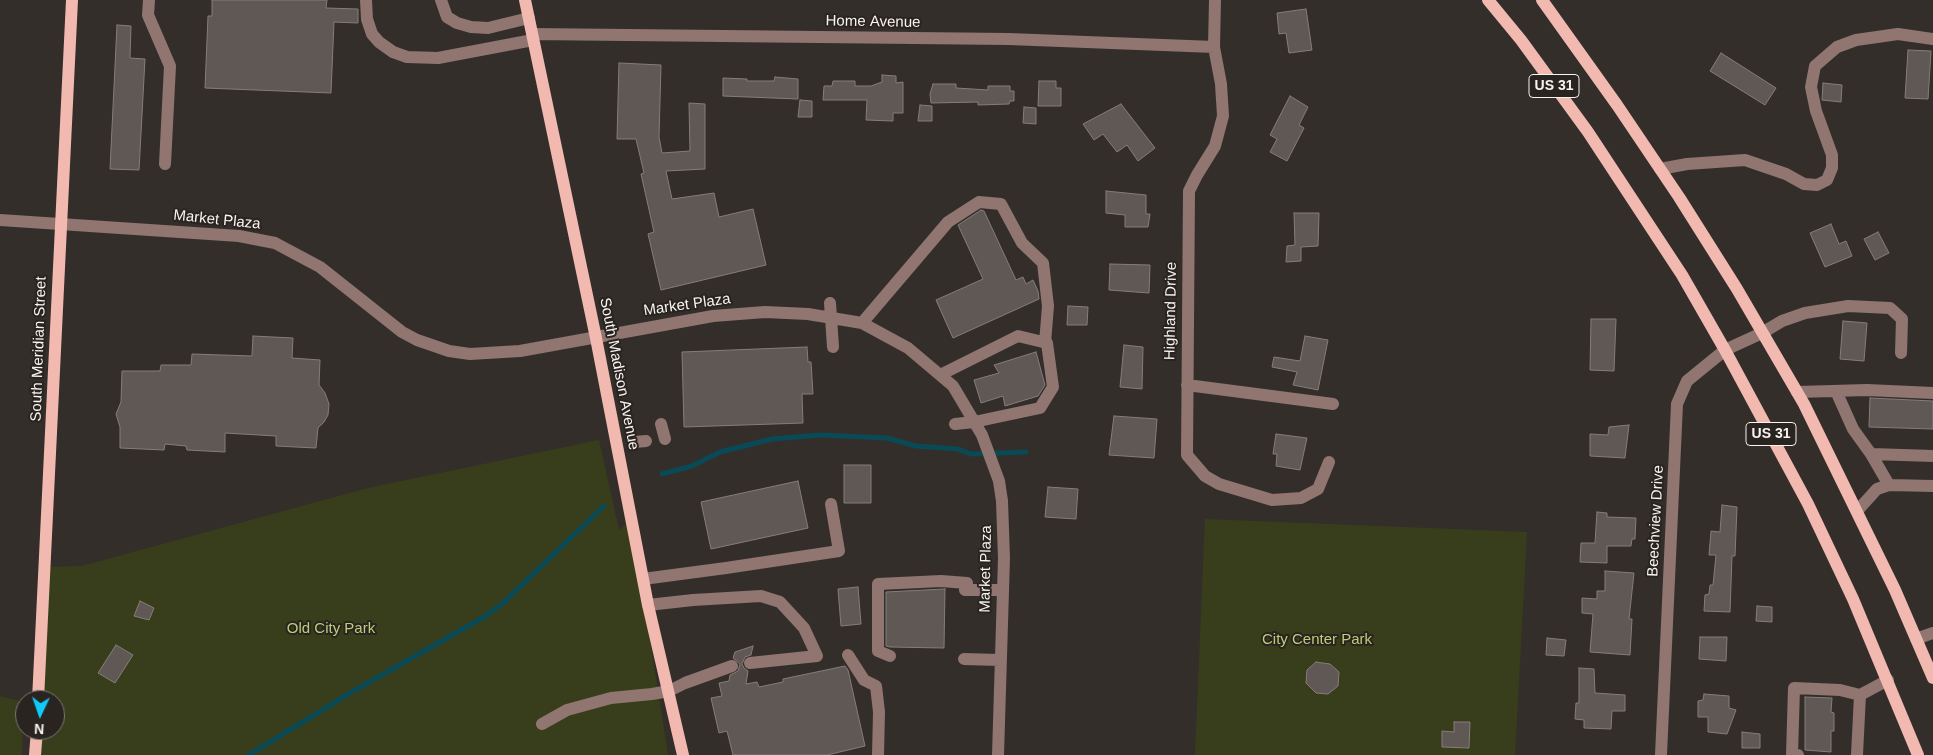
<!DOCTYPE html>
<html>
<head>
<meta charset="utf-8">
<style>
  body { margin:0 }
  #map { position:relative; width:1933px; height:755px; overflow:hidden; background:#342e2a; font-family:Helvetica,sans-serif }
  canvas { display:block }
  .north { position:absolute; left:15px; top:690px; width:50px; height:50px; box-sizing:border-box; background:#2a2420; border:1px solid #7c7774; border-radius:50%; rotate:183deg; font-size:14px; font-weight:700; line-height:20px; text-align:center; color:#f8f4f1 }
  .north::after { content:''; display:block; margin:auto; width:18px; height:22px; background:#10cafa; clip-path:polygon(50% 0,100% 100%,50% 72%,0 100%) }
</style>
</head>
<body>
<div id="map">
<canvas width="1933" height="755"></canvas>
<div class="north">N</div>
</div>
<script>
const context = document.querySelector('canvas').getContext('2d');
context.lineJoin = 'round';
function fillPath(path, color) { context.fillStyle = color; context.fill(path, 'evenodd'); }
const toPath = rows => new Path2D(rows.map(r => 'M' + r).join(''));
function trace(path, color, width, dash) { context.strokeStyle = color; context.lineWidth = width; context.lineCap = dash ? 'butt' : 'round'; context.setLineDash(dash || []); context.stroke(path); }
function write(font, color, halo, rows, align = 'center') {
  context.font = font + ' Helvetica,sans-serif'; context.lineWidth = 4; context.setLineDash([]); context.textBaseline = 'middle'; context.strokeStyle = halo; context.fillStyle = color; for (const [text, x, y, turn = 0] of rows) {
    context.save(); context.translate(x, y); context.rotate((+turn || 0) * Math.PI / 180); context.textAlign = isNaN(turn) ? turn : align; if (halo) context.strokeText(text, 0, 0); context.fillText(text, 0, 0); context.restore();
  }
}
fillPath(toPath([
  [599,440,619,530,631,519,668,755,36,755,37,730,55,730,55,700,39,700,45,567,82,566,368,488],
  [1205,519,1527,532,1515,755,1195,755],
  [0,696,23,702,22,755,0,755]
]), '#383e1b');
trace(toPath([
  [662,474,692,466,720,452,772,439,820,435,887,438,916,446,958,449,971,454,1026,452],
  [249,755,350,693,484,617,502,604,604,506]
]), '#094a56', 5);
const building = toPath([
  [212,0,327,0,326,8,358,9,358,23,334,22,331,93,205,88,208,16,212,16,212,0],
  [1306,9,1312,50,1289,53,1286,33,1279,34,1277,13,1306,9],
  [117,25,131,26,130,58,145,59,139,170,110,169,117,25],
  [1908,50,1931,51,1928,99,1905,98,1908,50],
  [1721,53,1776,88,1765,105,1710,71,1721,53],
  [619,63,661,65,659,137,662,153,690,151,689,103,705,104,705,169,666,171,672,199,714,193,719,217,753,209,766,265,661,290,648,234,654,232,641,174,644,173,636,139,617,139,619,63],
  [882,75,896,76,896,83,903,82,903,113,893,113,893,121,866,120,867,100,823,100,824,86,832,86,833,81,855,81,855,86,871,86,882,82,882,75],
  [775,77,798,79,798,99,723,96,723,78,747,79,747,81,774,81,775,77],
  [1039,81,1056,81,1056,88,1061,88,1061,106,1038,106,1039,81],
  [1823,83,1842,85,1841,102,1822,100,1823,83],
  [933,84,956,84,956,88,988,90,988,86,1010,86,1010,91,1014,91,1014,101,1010,101,1009,104,978,105,978,102,931,103,930,94,933,84],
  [1290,96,1308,107,1299,125,1304,128,1287,161,1270,152,1277,139,1270,135,1290,96],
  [800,100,812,101,812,117,798,117,800,100],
  [1121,104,1155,148,1138,161,1127,145,1117,152,1103,134,1094,140,1083,124,1121,104],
  [920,105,932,106,932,121,918,121,920,105],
  [1024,107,1036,108,1036,124,1023,123,1024,107],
  [1106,191,1146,195,1146,214,1150,214,1148,227,1125,227,1125,215,1106,213,1106,191],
  [981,210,984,211,1016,280,1023,277,1026,284,1033,280,1038,291,1039,299,953,338,936,300,983,279,958,225,981,210],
  [1294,213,1319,213,1318,246,1301,247,1301,261,1286,262,1287,246,1295,245,1294,213],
  [1831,224,1839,244,1846,241,1852,256,1825,267,1810,233,1831,224],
  [1878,232,1889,253,1875,260,1864,239,1878,232],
  [1110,264,1150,265,1149,293,1109,290,1110,264],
  [1068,306,1088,307,1087,325,1067,325,1068,306],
  [1591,319,1616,319,1614,371,1590,370,1591,319],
  [1843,321,1867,323,1864,361,1840,359,1843,321],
  [253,336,293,338,292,358,320,360,319,385,325,393,329,404,328,415,324,422,318,428,316,448,276,446,276,436,225,433,225,452,187,450,186,446,165,444,164,450,120,448,120,427,116,414,121,402,122,371,160,371,161,365,191,365,192,354,252,356,253,336],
  [1305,336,1328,340,1318,390,1293,385,1297,372,1272,367,1274,357,1300,361,1305,336],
  [1124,345,1143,347,1142,389,1120,387,1124,345],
  [807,347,808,362,811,362,813,394,802,394,803,423,684,427,682,352,807,347],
  [1036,352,1045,385,1038,396,1005,406,1003,396,981,403,974,380,999,373,994,365,1036,352],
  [1870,398,1933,401,1933,429,1869,427,1870,398],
  [1114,416,1157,419,1154,458,1109,455,1114,416],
  [1629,425,1625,458,1590,456,1590,434,1608,435,1609,427,1629,425],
  [1276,434,1307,438,1300,470,1276,466,1277,454,1273,454,1276,434],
  [844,465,871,465,871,503,844,503,844,465],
  [798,481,808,528,711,549,701,502,798,481],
  [1048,487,1078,489,1076,519,1045,517,1048,487],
  [1722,505,1737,507,1735,556,1732,556,1730,612,1704,611,1705,595,1709,594,1710,585,1713,585,1716,555,1709,555,1711,531,1720,532,1722,505],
  [1597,512,1607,513,1607,517,1636,518,1635,539,1632,539,1631,546,1607,546,1607,563,1580,562,1581,543,1595,543,1597,512],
  [1605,571,1634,573,1629,619,1632,619,1630,655,1590,652,1593,614,1582,613,1582,598,1597,599,1597,591,1605,591,1605,571],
  [858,587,861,624,841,626,838,589,858,587],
  [945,589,944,648,890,647,886,646,886,592,945,589],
  [140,601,154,608,149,620,134,616,140,601],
  [1757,606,1772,607,1772,622,1756,621,1757,606],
  [1700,637,1727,637,1726,661,1699,659,1700,637],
  [1547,638,1566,640,1564,656,1546,655,1547,638],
  [116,645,133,655,115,683,98,673,116,645],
  [753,646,751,655,745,657,742,664,744,668,748,671,746,684,757,682,759,687,783,682,783,679,845,666,848,670,865,746,827,755,733,755,727,731,719,733,711,698,722,696,719,683,729,681,730,675,738,671,740,664,733,658,735,652,753,646],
  [1316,662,1330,664,1339,672,1338,686,1328,694,1316,693,1306,683,1307,670,1316,662],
  [1579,668,1594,669,1595,693,1625,695,1625,711,1612,711,1611,729,1584,728,1584,720,1575,719,1576,703,1579,703,1579,668],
  [1704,694,1729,696,1729,708,1736,710,1727,734,1708,732,1708,717,1698,717,1698,701,1703,700,1704,694],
  [1805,697,1832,698,1831,712,1834,713,1834,731,1831,731,1831,752,1805,750,1805,697],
  [1454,722,1470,722,1469,748,1442,747,1442,731,1454,732,1454,722],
  [1742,732,1760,734,1760,748,1742,748,1742,732]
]);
fillPath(building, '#5f5854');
trace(building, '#857d79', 1);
trace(toPath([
  [149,0,148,15,170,66,165,164],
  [366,0,367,19,372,34,379,42,393,52,407,57,438,58,533,40],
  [441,0,447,17,457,23,471,27,488,28,529,18],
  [1215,0,1214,47,1221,84,1223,116,1215,146,1197,175,1189,191,1187,455,1205,476,1219,484,1272,500,1301,498,1318,489,1329,462],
  [532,34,1009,39,1214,47],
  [1660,169,1687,164,1745,160,1786,174,1804,184,1817,185,1827,180,1832,168,1832,155,1816,111,1811,87,1815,66,1837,47,1856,40,1898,34,1933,39],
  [0,220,239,236,275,243,320,267,402,332,417,340,449,351,470,354,520,351,713,316,765,312,808,314,862,323,908,348,953,386,982,435,999,481,1002,501,1004,558,998,755],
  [830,303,833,347],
  [862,323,948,222,979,202,1001,204,1022,243,1043,263,1048,306,1045,343],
  [940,375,1018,336,1047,343,1053,387,1040,408,974,422,955,424],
  [1187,385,1333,404],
  [1836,391,1853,429,1871,454,1889,485],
  [1797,392,1867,390,1933,393],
  [661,424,665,439],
  [635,442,646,441],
  [1871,454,1933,456],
  [1857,511,1877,489,1889,485,1933,486],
  [643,579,726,568,839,551,831,504],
  [648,605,693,600,761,596,780,602,804,628,817,656,750,663],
  [1916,639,1933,633],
  [848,655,864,680,876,686,879,712,878,755],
  [890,656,878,651,878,584,941,581,967,583,965,590,1003,590],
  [964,659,1000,660],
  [542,724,567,710,611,698,652,694,669,691,685,683,732,666],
  [1661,755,1677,404,1687,381,1725,350,1762,333,1782,321,1805,313,1848,306,1890,308,1902,319,1901,353],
  [1798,755,1792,755,1794,688,1840,690,1860,695],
  [1857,755,1860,695,1888,680]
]), '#907570', 12);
trace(toPath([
  [525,0,596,338,648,605,683,755],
  [1488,0,1521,40,1588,132,1682,275,1725,350,1808,504,1853,599,1918,755],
  [1542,0,1617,105,1679,197,1737,289,1804,404,1895,590,1933,678],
  [38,700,72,0],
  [35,755,37,730]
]), '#f1b9b0', 12);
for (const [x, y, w] of [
  [1554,86,50],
  [1771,434,50]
]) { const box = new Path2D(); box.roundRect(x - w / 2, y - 11.5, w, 23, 4); context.fillStyle = '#2a2420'; context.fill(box); trace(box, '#f8f4f1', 1); }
write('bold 14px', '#f8f4f1', null, [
  ["US 31",1554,86],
  ["US 31",1771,434]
]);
write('15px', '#f8f4f1', '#2a2420', [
  ["Home Avenue",873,22,1],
  ["Market Plaza",217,220,6],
  ["Market Plaza",687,305,-8],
  ["Highland Drive",1171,311,-89],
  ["South Meridian Street",39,349,-88],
  ["South Madison Avenue",619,374,79],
  ["Beechview Drive",1656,521,-87],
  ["Market Plaza",986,569,-89]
]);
write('15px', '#bccd7a', '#2a2420', [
  ["Old City Park",331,629],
  ["City Center Park",1317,640]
]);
</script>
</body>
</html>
